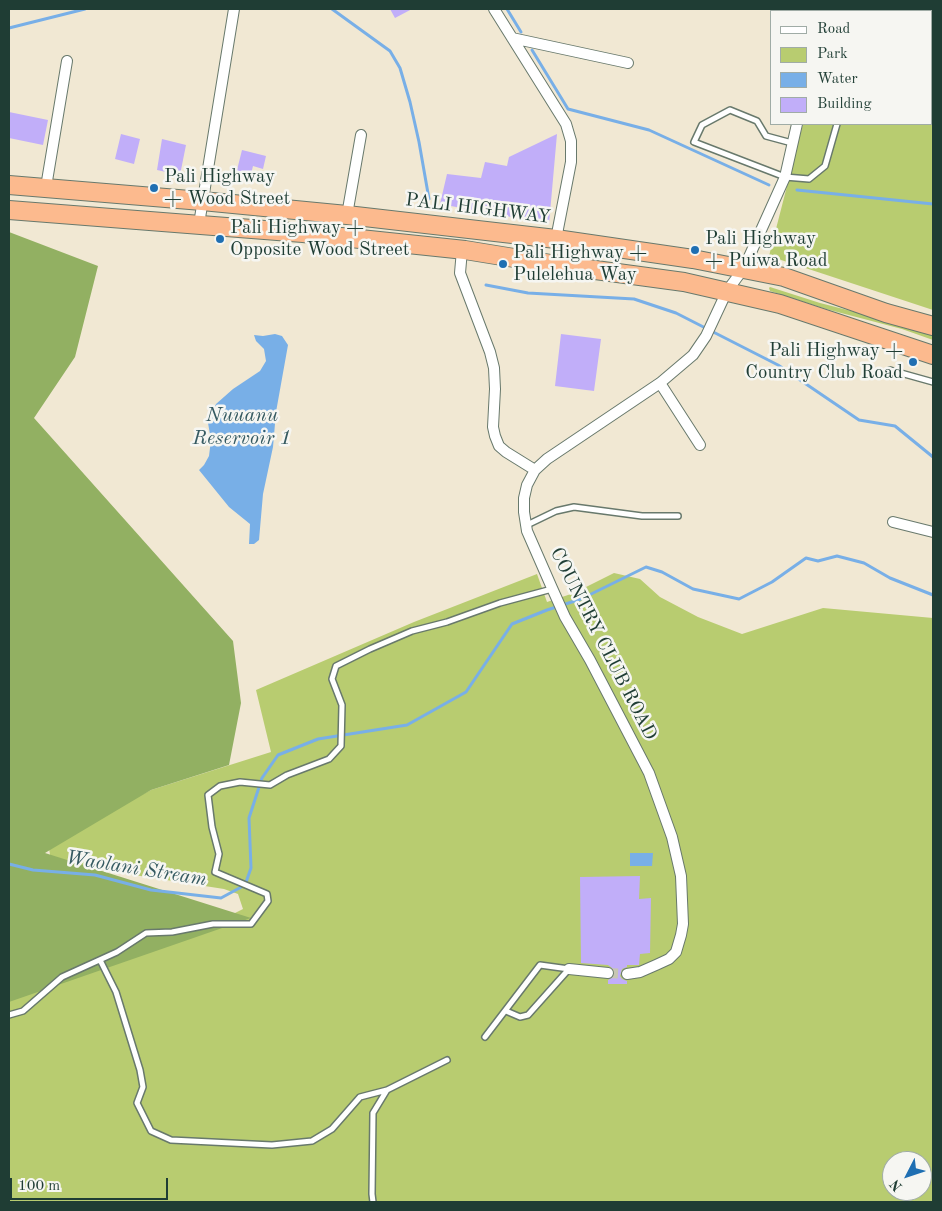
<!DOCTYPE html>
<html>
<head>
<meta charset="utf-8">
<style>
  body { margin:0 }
  #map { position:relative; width:942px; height:1211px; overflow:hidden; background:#f1e8d3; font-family:"Old Standard TT",serif }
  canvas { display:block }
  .frame { position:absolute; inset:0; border:10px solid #1f3d34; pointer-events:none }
  .legend { position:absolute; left:770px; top:10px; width:162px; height:115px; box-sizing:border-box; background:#f6f6f2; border:1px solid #a0aca6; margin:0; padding:6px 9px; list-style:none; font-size:15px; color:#1f3d34 }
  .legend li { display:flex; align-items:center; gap:10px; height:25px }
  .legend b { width:25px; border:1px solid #a0aca6 }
  .north { position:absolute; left:882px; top:1151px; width:50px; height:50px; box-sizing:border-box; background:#f6f6f2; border:1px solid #a0aca6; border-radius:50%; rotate:229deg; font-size:14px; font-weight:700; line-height:20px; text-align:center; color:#1f3d34 }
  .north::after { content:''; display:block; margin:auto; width:18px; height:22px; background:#1f6fb2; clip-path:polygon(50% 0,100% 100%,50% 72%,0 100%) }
  .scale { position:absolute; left:10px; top:1178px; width:158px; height:22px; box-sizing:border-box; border:2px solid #1f3d34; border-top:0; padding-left:6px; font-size:15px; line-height:18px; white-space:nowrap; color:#1f3d34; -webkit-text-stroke:4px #f6f6f2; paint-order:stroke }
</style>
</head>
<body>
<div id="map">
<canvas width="942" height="1211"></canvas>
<div class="frame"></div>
<ul class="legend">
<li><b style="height:6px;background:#fff"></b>Road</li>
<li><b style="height:14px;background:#b8cc70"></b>Park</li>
<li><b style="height:14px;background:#78afe7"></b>Water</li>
<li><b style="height:14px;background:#c1aef9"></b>Building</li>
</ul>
<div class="north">N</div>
<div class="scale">100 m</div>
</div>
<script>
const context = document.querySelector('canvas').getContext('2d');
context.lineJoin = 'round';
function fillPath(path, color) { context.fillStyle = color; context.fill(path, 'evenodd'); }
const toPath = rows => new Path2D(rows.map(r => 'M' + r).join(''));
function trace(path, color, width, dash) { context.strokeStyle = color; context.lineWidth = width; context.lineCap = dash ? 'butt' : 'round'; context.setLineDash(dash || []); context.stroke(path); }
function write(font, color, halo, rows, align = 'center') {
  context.font = font + ' "Old Standard TT",serif'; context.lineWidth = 5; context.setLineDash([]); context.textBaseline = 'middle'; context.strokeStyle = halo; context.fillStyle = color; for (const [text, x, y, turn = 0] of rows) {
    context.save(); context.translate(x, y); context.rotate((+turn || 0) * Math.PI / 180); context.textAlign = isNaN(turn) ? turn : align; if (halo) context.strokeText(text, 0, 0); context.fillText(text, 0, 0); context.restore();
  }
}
fillPath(toPath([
  [931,50,933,51,933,310,769,256,803,124,931,124],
  [770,287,820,303,933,332,933,340,902,329,826,309,770,291,769,288],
  [614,573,640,579,660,597,698,617,742,634,823,608,933,618,933,1202,9,1202,9,995,227,917,243,909,238,894,224,889,51,862,48,841,151,790,271,752,256,690,414,622,537,574,547,602,574,593],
  [892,1161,922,1161,922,1191,892,1191]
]), '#b8cc70');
fillPath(toPath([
  [9,232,98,266,75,357,34,418,233,641,241,703,229,765,151,790,45,853,251,918,9,1002]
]), '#92b062');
fillPath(toPath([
  [275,334,282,336,288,345,276,412,273,447,263,494,259,540,254,544,249,544,250,524,229,507,199,470,204,465,209,456,211,440,208,423,216,404,233,389,260,371,266,361,264,349,256,341,254,335,263,336],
  [630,853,653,853,652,866,630,866]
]), '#78afe7');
trace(toPath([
  [332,9,390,51,400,68,410,102,419,142,429,199],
  [507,9,521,32],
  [9,28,85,9],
  [532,50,568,109,649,130,769,185],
  [797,190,933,204],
  [486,285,528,293,634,299,676,313,778,365,859,420,895,426,933,457],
  [9,864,33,870,95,875,151,890,221,898,245,885,251,868,249,818,262,778,278,755,318,739,407,725,466,692,512,624,547,610,581,599,646,567,662,572,693,589,739,599,772,582,806,558,818,561,837,556,864,563,890,578,933,595]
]), '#78afe7', 3);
fillPath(toPath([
  [390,9,412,9,395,18],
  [9,112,48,120,43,145,9,138],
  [121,134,140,139,134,164,115,159],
  [557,134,549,224,440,204,447,174,481,178,485,162,507,166,509,157],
  [162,139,186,145,180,175,157,170],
  [242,150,266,156,263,169,253,166,250,178,236,174],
  [561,334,601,339,594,391,555,386],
  [640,876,639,899,651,898,650,953,640,954,639,965,627,965,627,967,622,969,620,976,622,979,627,981,627,984,608,984,608,980,613,977,615,974,612,968,608,965,581,963,580,877]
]), '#c1aef9');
trace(toPath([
  [608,973,627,974]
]), '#c7c6b3', 10, [10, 5]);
const lane = toPath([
  [792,143,766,136,757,121,730,110,702,125,694,142,785,177,809,179,825,166,837,124],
  [890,370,933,382],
  [527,525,556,511,574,507,642,516,678,516],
  [100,960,116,992,140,1070,143,1087,137,1103,151,1131,171,1140,272,1145,312,1141,332,1129,360,1097,387,1090],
  [506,1011,520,1017,528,1015,569,969],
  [9,1015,23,1011,62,977,117,952,146,933,172,932,213,924,251,924,268,901,267,894,215,872,219,854,212,827,208,795,220,786,240,782,270,785,287,775,329,759,341,746,342,705,332,679,336,666,370,649,412,631,447,622,500,603,552,589],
  [485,1037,540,965,569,969],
  [373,1202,372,1194,373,1113,387,1090,447,1060]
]);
const street = toPath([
  [494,9,566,124,571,141,571,162,556,239],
  [821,11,822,9],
  [512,38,628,63],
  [46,187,67,61],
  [347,215,361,135],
  [199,224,234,9],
  [462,250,460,273,490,352,494,368,495,389,493,427,495,436,499,446,506,452,535,470],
  [660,383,700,445],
  [893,522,933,532],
  [569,969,608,973],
  [627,974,640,972,656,965,669,959,676,952,681,935,683,924,681,876,672,837,649,773,590,660,565,617,552,588,527,531,524,512,524,498,527,485,535,470,547,459,660,383,693,355,706,336,727,291,744,268,785,177,797,124]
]);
const highway = toPath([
  [9,185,202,201,347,215,556,239,693,259,784,277,886,313,933,326],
  [9,210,303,233,465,250,551,264,684,282,780,304,933,355]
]);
trace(lane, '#68796c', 8);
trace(street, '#68796c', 12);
trace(highway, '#68796c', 20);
trace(lane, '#fff', 5);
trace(street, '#fff', 10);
trace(highway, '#fcba8e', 18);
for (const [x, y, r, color] of [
  [154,188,5,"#1f6fb2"],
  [220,239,5,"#1f6fb2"],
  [695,250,5,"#1f6fb2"],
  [503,264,5,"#1f6fb2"],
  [913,362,5,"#1f6fb2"]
]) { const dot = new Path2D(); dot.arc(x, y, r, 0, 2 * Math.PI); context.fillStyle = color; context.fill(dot); trace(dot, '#f6f6f2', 2); }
write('19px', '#1f3d34', '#f6f6f2', [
  ["Pali Highway",164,177],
  ["+ Wood Street",164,199],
  ["Pali Highway +",230,228],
  ["Opposite Wood Street",230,250],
  ["Pali Highway",705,239],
  ["+ Puiwa Road",705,261],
  ["Pali Highway +",513,253],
  ["Pulelehua Way",513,275],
  ["Pali Highway +",903,351,"right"],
  ["Country Club Road",903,373,"right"]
], 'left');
write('19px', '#1f3d34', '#f6f6f2', [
  ["PALI HIGHWAY",478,209,7],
  ["COUNTRY CLUB ROAD",603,644,63]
]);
write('italic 20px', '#355a61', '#f6f6f2', [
  ["Nuuanu",242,416],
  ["Reservoir 1",242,439],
  ["Waolani Stream",136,869,9]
]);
</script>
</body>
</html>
